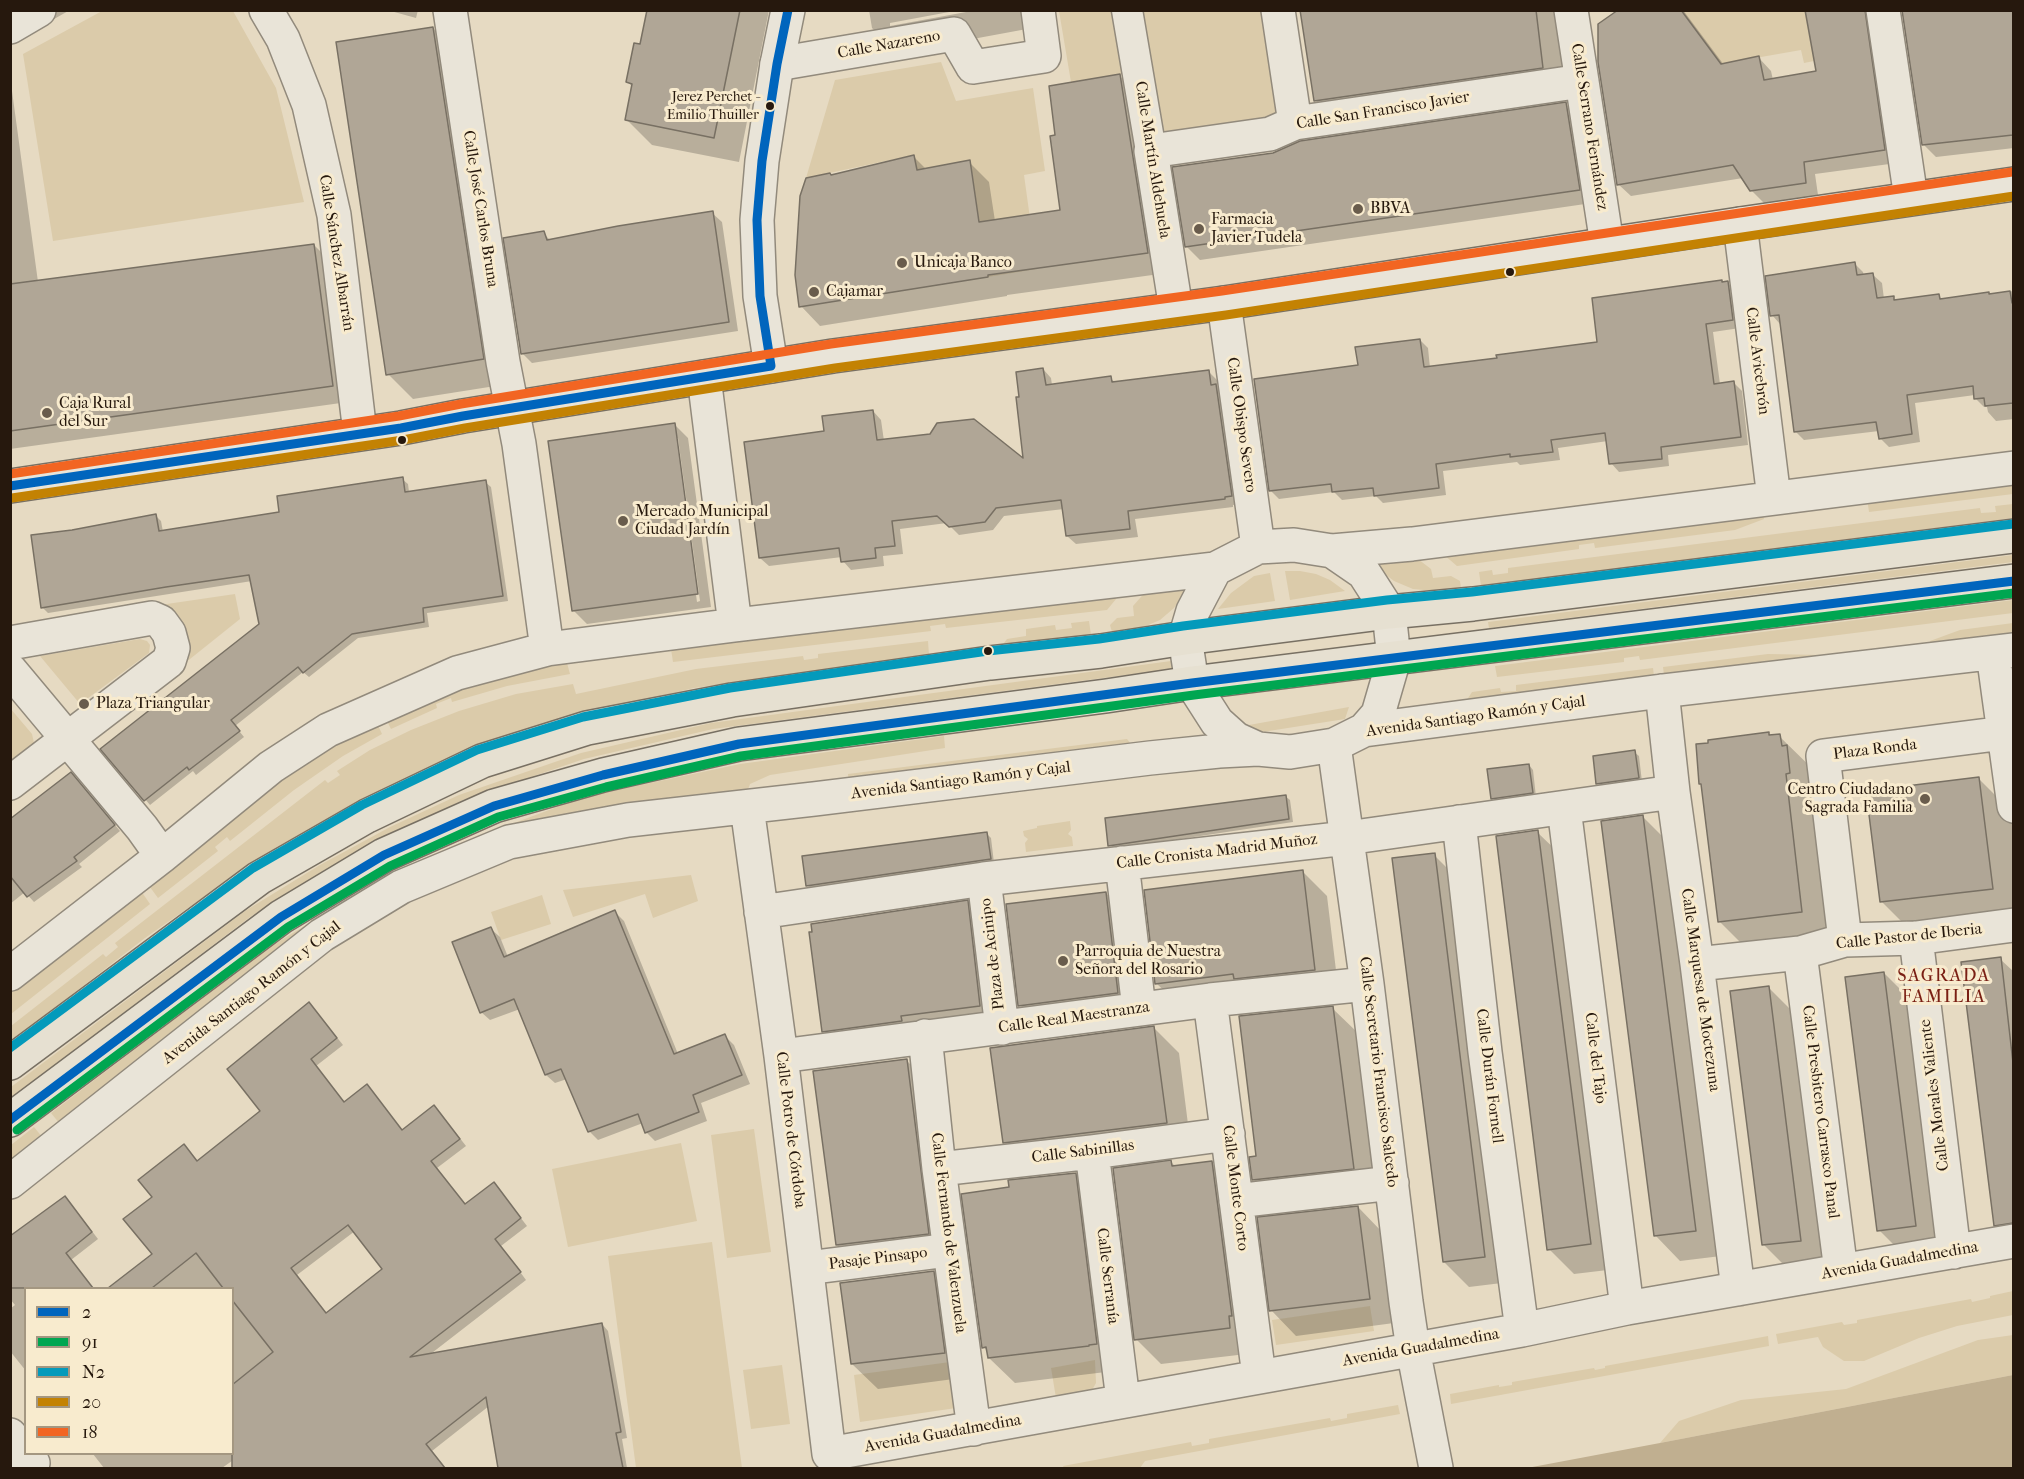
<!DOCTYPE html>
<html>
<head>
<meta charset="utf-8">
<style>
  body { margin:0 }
  #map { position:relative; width:2024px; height:1479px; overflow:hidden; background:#e6dac2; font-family:"IM FELL French Canon",serif }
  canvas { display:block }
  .frame { position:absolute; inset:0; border:12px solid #26180d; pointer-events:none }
  .legend { position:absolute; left:24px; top:1287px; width:210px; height:168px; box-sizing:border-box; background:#f8ebce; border:2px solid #a49781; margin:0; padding:8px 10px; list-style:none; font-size:18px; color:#26180d }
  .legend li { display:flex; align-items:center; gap:12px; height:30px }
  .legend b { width:30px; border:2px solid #a49781 }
</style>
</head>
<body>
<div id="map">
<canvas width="2024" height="1479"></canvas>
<div class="frame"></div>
<ul class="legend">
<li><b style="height:8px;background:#0065bd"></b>2</li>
<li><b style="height:8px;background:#00a651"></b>91</li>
<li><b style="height:8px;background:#049abb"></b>N2</li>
<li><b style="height:8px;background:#c38203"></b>20</li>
<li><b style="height:8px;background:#f26522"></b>18</li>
</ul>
</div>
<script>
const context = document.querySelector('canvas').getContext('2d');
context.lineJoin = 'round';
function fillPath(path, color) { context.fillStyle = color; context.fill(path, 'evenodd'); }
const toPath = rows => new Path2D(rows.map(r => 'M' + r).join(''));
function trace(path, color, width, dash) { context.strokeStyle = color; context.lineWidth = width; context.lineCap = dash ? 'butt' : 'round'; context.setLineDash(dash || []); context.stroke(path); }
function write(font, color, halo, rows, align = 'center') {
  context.font = font + ' "IM FELL French Canon",serif'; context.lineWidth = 6; context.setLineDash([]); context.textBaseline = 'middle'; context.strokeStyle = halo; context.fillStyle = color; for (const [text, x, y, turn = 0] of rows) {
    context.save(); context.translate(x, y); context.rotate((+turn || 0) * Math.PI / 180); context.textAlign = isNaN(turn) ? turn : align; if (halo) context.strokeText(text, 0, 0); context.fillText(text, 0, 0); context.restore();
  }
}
fillPath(toPath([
  [102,11,233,11,276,88,304,202,53,241,23,54],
  [1059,11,1115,11,1125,74,1071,82],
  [1138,11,1266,11,1280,102,1274,115,1261,124,1158,139],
  [1681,11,1805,11,1814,61,1804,63,1801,50,1721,64],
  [941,62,956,101,1033,88,1045,171,1024,175,1037,269,988,277,970,160,917,170,914,155,806,178,835,80],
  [2013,479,2013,494,1869,512,1867,498],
  [2013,504,2013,518,1481,586,1479,572,1492,570,1493,575,1508,573,1508,568,1980,508,1981,513,1996,512,1995,506],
  [1762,511,1764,519,1735,530,1595,548,1594,543,1579,545,1579,549,1457,566,1443,554],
  [2013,555,2013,562,1489,628,1488,622],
  [1414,556,1431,569,1433,578,1451,576,1460,581,1461,588,1435,591,1413,589,1394,581,1381,571,1381,563],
  [1285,571,1300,571,1316,574,1330,580,1345,591,1290,600],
  [1270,573,1275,601,1218,609,1231,593,1254,576],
  [1182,586,1185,592,1174,608,1160,620,1141,628,1112,632,1110,625,1117,618,1134,616,1133,606,1148,589],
  [1121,593,1107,610,946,628,945,624,930,626,931,631,673,662,671,649],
  [235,594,240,619,185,663,188,643,186,634,182,625,160,605],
  [2013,600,2013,613,1640,660,1639,656,1624,658,1624,662,1497,677,1495,666],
  [1089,621,1091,635,1001,647,1007,639,1026,636,1026,629,1055,625,1056,630,1072,628,1071,623],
  [2013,623,2013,638,1931,649,1930,641,1960,630],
  [140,639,147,641,150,645,149,653,80,704,40,656],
  [928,641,929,655,694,688,554,721,465,752,358,801,264,855,145,938,11,1042,11,1026,103,954,106,957,118,947,115,943,325,780,328,783,340,775,337,771,370,750,411,730,459,711,516,694,573,684,576,694,696,669,803,656,804,660,818,658,818,654],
  [1768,654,1823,655,1824,662,1665,683,1663,667],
  [1171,661,1175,666,1172,669,713,729,584,759,463,800,393,833,325,871,250,917,11,1098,11,1087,245,911,320,865,390,827,459,795,581,753,711,723],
  [567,663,570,674,507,686,452,702,451,698,436,704,437,708,391,729,385,717,454,690,515,672],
  [1653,668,1655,684,1461,709,1472,692,1500,688,1501,692,1516,691,1516,685],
  [1349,707,1345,719,1256,733,1249,725],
  [10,708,32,734,34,743,11,762],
  [376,721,382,734,343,756,294,790,230,841,227,837,215,847,218,851,158,898,147,883,281,777,335,743],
  [944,736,945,748,770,775,750,784,745,798,459,853,64,1129,51,1113,268,948,389,875,455,845,584,797,740,764],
  [1127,739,1135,749,849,786,848,774],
  [1070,821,1071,830,1068,834,1072,837,1073,846,1026,852,1025,843,1028,839,1024,836,1023,831,1037,828,1037,826],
  [691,875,698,901,653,918,645,894,573,917,563,890],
  [139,888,150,904,11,1014,11,989],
  [542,895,551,924,501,940,491,912],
  [34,1127,47,1143,11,1171,11,1145],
  [754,1129,771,1252,727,1258,711,1135],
  [681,1143,697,1221,568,1247,552,1169],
  [712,1242,742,1468,636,1468,608,1256],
  [2013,1291,2013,1315,1957,1326,1919,1338,1864,1361,1844,1361,1823,1347,1818,1337,1778,1344,1776,1334,1842,1322,1844,1325,1857,1323,1857,1320,1971,1299,1972,1302,1990,1298,1990,1296],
  [1370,1306,1374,1331,1276,1345,1272,1320],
  [2013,1335,2013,1375,1660,1443,1679,1421,1741,1400,1846,1389,1978,1340],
  [1768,1336,1769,1346,1451,1404,1450,1394,1499,1385,1499,1387,1512,1385,1512,1382,1594,1368,1595,1370,1605,1368,1605,1366],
  [1095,1360,1096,1383,1091,1392,1056,1398,1051,1368],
  [950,1362,956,1408,860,1422,854,1375],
  [782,1365,790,1424,751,1429,743,1370],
  [1398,1405,1400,1414,1145,1461,1140,1468,1064,1468,1063,1466,1191,1442,1192,1446,1209,1443,1209,1439,1330,1418,1331,1421,1347,1418,1347,1414]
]), '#dbcbaa');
fillPath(toPath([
  [2013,1375,2013,1468,1527,1468,1660,1443]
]), '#c0af90');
fillPath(toPath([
  [10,10,70,10,10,44],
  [387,10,418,10,416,18],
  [648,10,769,10,739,162,652,145,627,120,633,87,627,81,641,46],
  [869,10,960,10,890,23,890,26,977,10,1040,10,1043,26,897,53,872,28],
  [1301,10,1557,10,1567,93,1341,126,1316,101],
  [1621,10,1683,10,1724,65,1759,58,1771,71,1773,80,1818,72,1806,10,1882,10,1897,163,1815,174,1818,195,1764,203,1751,190,1743,178,1631,196,1618,184],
  [1904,10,2014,10,2014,148,1936,157,1924,145],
  [433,28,458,53,508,384,413,399,388,374],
  [1120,76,1140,96,1167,273,1007,295,1007,296,820,326,801,306,831,176,914,157,927,170,969,162,989,182,995,221,1062,211,1057,136],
  [10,89,12,91,38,282,314,245,330,261,348,402,10,449],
  [1566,104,1579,117,1592,203,1200,260,1187,247,1273,154],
  [712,213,722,222,738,331,532,363,522,353,543,233,551,241],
  [1854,263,1863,272,1864,276,1873,275,1882,283,1884,299,1893,298,1897,301,1938,296,1943,300,2014,291,2014,419,1996,421,1988,412,1987,407,1984,407,1976,399,1975,395,1915,403,1920,442,1889,447,1880,438,1879,431,1804,440,1795,431,1780,324,1772,315],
  [1723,283,1728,283,1736,291,1740,328,1713,332,1720,384,1734,383,1742,391,1748,445,1668,455,1669,466,1619,472,1611,463,1608,441,1558,448,1560,460,1520,465,1517,462,1443,471,1446,495,1383,503,1376,496,1342,500,1334,492,1279,499,1271,491,1360,366,1420,340,1428,348,1430,368,1498,359,1599,343],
  [1043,369,1051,378,1052,385,1110,378,1116,383,1208,371,1217,380,1218,388,1224,394,1240,504,1233,505,1233,507,1135,519,1138,537,1076,544,1067,536,1064,509,1004,516,993,530,959,535,947,523,900,529,903,554,883,556,884,566,851,570,843,561,842,557,769,566,760,558,826,433,873,411,881,420,884,441,1025,461,1021,398],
  [674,424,688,438,711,607,587,624,573,610],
  [675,438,678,438,700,601,697,602],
  [402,479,408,484,409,492,485,482,491,487,508,601,427,613,429,627,358,638,309,677,303,672,235,726,244,737,196,775,193,771,150,805,103,749,260,625,252,581,48,613,42,607,72,531,156,516,161,521,163,532,281,513],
  [1769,734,1771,736,1779,736,1822,778,1844,954,1762,964,1719,921],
  [1634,752,1639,756,1642,782,1602,787,1597,783],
  [1529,765,1533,770,1536,797,1497,802,1493,798],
  [1978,778,2014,814,2014,933,1924,944,1882,902],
  [77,780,120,831,79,864,82,867,34,902,25,892,10,904,10,821],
  [1285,796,1290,800,1293,822,1114,849,1110,845],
  [1643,817,1668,842,1721,1256,1680,1261,1655,1235],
  [1537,832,1563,857,1616,1269,1574,1274,1549,1249],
  [987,834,991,838,994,863,812,890,808,886],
  [1434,855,1459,880,1510,1282,1469,1287,1444,1262],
  [1302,871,1327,896,1339,995,1182,1008,1156,983],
  [1106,893,1115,902,1126,1002,1029,1014,1020,1005],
  [967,902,992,927,1005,1031,848,1056,823,1031],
  [615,912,624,921,678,1054,725,1036,734,1045,750,1084,701,1103,707,1121,655,1141,646,1132,643,1123,598,1140,590,1132,567,1079,555,1083,546,1075,520,1009,490,1020,481,1012,491,929,500,937,508,957],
  [2000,959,2014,972,2014,1236,1994,1216],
  [1884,973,1909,998,1941,1251,1904,1255,1879,1230],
  [1768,987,1794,1013,1825,1265,1789,1270,1764,1245],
  [1332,1008,1358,1033,1378,1193,1279,1205,1254,1180],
  [316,1011,343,1045,316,1066,345,1103,403,1131,441,1114,466,1146,437,1168,466,1206,500,1191,527,1226,501,1246,526,1280,428,1356,602,1324,608,1331,627,1438,622,1439,627,1468,500,1468,489,1406,432,1451,445,1468,284,1468,312,1446,291,1419,222,1468,104,1468,93,1454,232,1454,232,1288,111,1288,154,1255,198,1162,262,1111],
  [355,1231,384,1270,327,1314,297,1275],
  [1154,1028,1179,1053,1191,1148,1029,1168,1004,1142],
  [906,1060,931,1085,953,1259,862,1270,837,1245],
  [1171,1162,1176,1167,1212,1163,1237,1188,1255,1353,1161,1364,1136,1339],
  [1075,1174,1100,1200,1114,1371,1015,1383,989,1358,989,1352,983,1347,1010,1189],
  [71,1204,98,1239,71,1260,93,1288,26,1288,26,1371,10,1351,10,1309,15,1305,10,1299,10,1240],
  [1358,1207,1383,1233,1394,1323,1296,1336,1271,1310],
  [933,1272,959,1298,969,1377,878,1389,852,1364]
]), '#0003');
const building = toPath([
  [647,10,740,10,714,138,625,120,632,84,626,82,634,43,640,44,647,10],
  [1300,10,1536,10,1543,68,1314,101,1300,10],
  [1618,10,1681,10,1721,64,1759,56,1764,80,1816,71,1805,10,1865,10,1885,150,1804,162,1806,183,1750,191,1733,165,1617,185,1598,62,1598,24,1618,10],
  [1902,10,2013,10,2013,135,1922,145,1902,10],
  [433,27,484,359,386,375,336,42,433,27],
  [1120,74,1148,253,988,275,988,277,799,307,795,275,800,196,806,178,830,173,831,175,914,155,917,170,970,160,979,222,1060,210,1050,136,1055,135,1049,86,1120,74],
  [1566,102,1580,190,1185,247,1172,167,1273,153,1300,141,1566,102],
  [713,211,729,322,521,354,503,238,544,231,547,240,618,226,713,211],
  [314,244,333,386,10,431,10,284,314,244],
  [1855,262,1857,275,1873,273,1877,298,1894,296,1894,300,1939,294,1940,299,1989,292,1989,294,2010,291,2012,303,2013,303,2013,403,1985,406,1984,398,1974,399,1973,386,1907,395,1912,434,1879,439,1876,422,1794,432,1779,315,1770,316,1765,276,1855,262],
  [1722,280,1722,282,1728,281,1733,320,1706,324,1714,384,1734,381,1741,437,1661,447,1662,459,1609,464,1605,433,1551,440,1553,452,1510,457,1510,454,1436,464,1439,488,1374,496,1373,488,1332,492,1331,484,1269,491,1254,379,1358,365,1355,347,1420,339,1424,367,1497,358,1496,355,1597,342,1592,298,1722,280],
  [1043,368,1046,385,1111,376,1112,382,1209,370,1211,385,1216,384,1232,496,1225,497,1225,499,1128,511,1130,529,1066,536,1061,500,996,508,985,522,949,527,937,516,892,521,895,546,875,548,876,558,841,562,839,548,759,558,744,442,824,431,822,416,873,410,877,440,930,434,937,423,974,419,1023,458,1016,397,1019,397,1016,372,1043,368],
  [675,423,698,594,572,611,548,441,675,423],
  [403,477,405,492,486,480,503,596,423,608,424,622,352,634,303,673,298,667,231,720,240,731,189,770,187,767,144,801,100,749,259,624,249,575,166,587,41,608,31,535,72,530,156,514,159,531,279,512,277,496,403,477],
  [1769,732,1769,735,1780,734,1782,746,1787,745,1790,773,1786,774,1802,912,1718,922,1701,784,1699,784,1696,744,1708,743,1708,740,1769,732],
  [1635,750,1639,778,1596,784,1593,756,1635,750],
  [1529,764,1533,793,1491,799,1487,769,1529,764],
  [71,772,115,825,74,857,77,861,27,897,10,876,10,819,71,772],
  [1979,777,1993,889,1880,902,1866,791,1979,777],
  [1286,795,1289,819,1108,846,1105,818,1286,795],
  [1643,815,1696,1231,1654,1236,1601,821,1643,815],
  [1538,830,1591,1244,1547,1250,1496,836,1538,830],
  [987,832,991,859,806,886,802,856,987,832],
  [1435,853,1485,1257,1443,1262,1392,858,1435,853],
  [1303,870,1315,970,1234,979,1233,974,1155,984,1144,890,1303,870],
  [1106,892,1118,993,1018,1006,1006,904,1106,892],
  [968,900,980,1006,901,1016,902,1021,822,1032,809,932,812,932,811,924,968,900],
  [615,910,674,1054,725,1034,742,1075,693,1095,699,1112,645,1133,638,1114,588,1132,561,1069,545,1075,514,999,480,1013,452,942,491,927,504,957,615,910],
  [2001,957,2013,1063,2013,1223,1994,1226,1961,962,2001,957],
  [1884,972,1916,1226,1877,1231,1845,977,1884,972],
  [1769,986,1801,1241,1762,1245,1730,991,1769,986],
  [309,1002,337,1038,311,1059,344,1102,367,1084,402,1130,434,1105,460,1139,431,1161,465,1204,494,1182,521,1218,495,1239,521,1272,410,1357,602,1323,621,1432,616,1433,623,1468,498,1468,486,1397,426,1444,445,1468,232,1468,232,1385,273,1352,232,1300,232,1288,223,1288,196,1253,152,1288,108,1288,152,1254,123,1219,152,1197,138,1180,184,1144,197,1161,260,1111,227,1069,309,1002],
  [348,1225,382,1269,326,1313,291,1268,348,1225],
  [1333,1006,1354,1169,1252,1180,1249,1157,1256,1156,1239,1016,1333,1006],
  [1154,1026,1167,1123,1003,1143,990,1048,1154,1026],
  [907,1059,929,1234,836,1245,813,1071,907,1059],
  [1171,1160,1172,1166,1212,1161,1232,1316,1229,1316,1230,1328,1134,1340,1113,1168,1171,1160],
  [1076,1173,1097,1344,1089,1345,1089,1346,988,1358,986,1347,982,1348,961,1194,1009,1187,1008,1180,1076,1173],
  [65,1196,92,1232,66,1253,93,1288,10,1288,10,1236,65,1196],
  [1358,1206,1370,1299,1269,1311,1257,1217,1358,1206],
  [934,1271,945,1353,851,1364,840,1283,934,1271]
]);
fillPath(building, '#b0a696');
trace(building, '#787063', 1.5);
const pedestrian = toPath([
  [1127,10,1151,151]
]);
const minor = toPath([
  [266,10,283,39,309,105,334,215,360,433],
  [450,10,503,362,519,444,547,649],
  [1278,10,1295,123],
  [1571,10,1607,244],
  [1883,10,1911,198],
  [10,27,39,10],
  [777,64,954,34,973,67,1044,56,1038,10],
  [1740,224,1774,498],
  [1224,303,1258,547],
  [1176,309,1151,151,1270,134,1295,123,1582,81],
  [704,377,735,625],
  [1332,551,1364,573,1389,612,1394,659,1378,714,1364,730],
  [1215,569,1193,611,1185,638,1192,683,1217,722,1236,739,1258,749],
  [10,643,152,618,161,622,169,633,173,648,169,661,10,783],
  [1993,653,2014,806],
  [10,670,142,828,162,856],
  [1662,691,1673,792,1697,964,1738,1289],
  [1334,745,1367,984,1406,1302,1413,1349,1436,1468],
  [747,807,781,1056,829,1454,1522,1330,1627,1308,2014,1241],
  [1564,808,1627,1308],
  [1459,822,1485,1052,1522,1330],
  [1122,863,1139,1009],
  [984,879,1002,1028],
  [761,912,984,879,1347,838,1673,792],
  [1916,938,1954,1252],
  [1845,940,1823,756,2004,733],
  [1800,953,1841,1271],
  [1697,964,1800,953,1845,940,1916,938,2014,925],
  [10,974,162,856,271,767,328,730,457,673,547,649,735,625,1215,569,1258,547,1294,545,1332,551,1412,544,2014,468],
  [1210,1000,1259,1376],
  [925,1036,939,1169,974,1429],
  [781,1056,1210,1000,1367,984],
  [1092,1152,1123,1400],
  [939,1169,1092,1152,1228,1134],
  [10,1182,322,935,401,887,509,842,628,820,814,799,1150,758,1219,751,1258,749,1290,752,1334,745,1364,730,1662,691,2014,650],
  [1236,1201,1392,1183],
  [807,1268,949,1250],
  [10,1435,33,1463,26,1468]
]);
const tertiary = toPath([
  [771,366,760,296,757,220,762,161,777,64,788,10]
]);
const secondary = toPath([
  [10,486,401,428,463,416,833,356,1224,303,1740,224,2014,184]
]);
const primary = toPath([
  [10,1063,259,878,367,816,482,761,587,728,732,700,990,663,1101,651,1185,638,1389,612,1473,604,2014,536],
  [10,1120,281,917,384,855,494,806,603,775,739,744,1106,696,1192,683,2014,581]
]);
trace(pedestrian, '#928a7c', 33);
trace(minor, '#928a7c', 36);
trace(tertiary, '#928a7c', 36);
trace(secondary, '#787063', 36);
trace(primary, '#787063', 36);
trace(pedestrian, '#e9e4d8', 30);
trace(minor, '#e9e4d8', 33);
trace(tertiary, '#e9e4d8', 33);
trace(secondary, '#e9e4d8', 33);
trace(primary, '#e6e0d1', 33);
trace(toPath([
  [10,486,401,428,463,416,771,366,760,296,757,220,762,161,777,64,788,10],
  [10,1120,281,917,384,855,494,806,603,775,739,744,1192,683,2014,581]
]), '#0065bd', 9);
trace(toPath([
  [17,1130,288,927,390,866,498,817,606,787,741,756,1194,695,2014,593]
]), '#00a651', 9);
trace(toPath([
  [10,1048,253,868,362,805,477,750,583,717,730,688,988,651,1099,639,1183,626,1387,600,1472,592,2013,524]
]), '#049abb', 9);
trace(toPath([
  [12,498,403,440,465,428,835,368,1226,315,2014,196]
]), '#c38203', 9);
trace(toPath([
  [10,474,399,416,461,404,831,344,1222,291,2012,172]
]), '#f26522', 9);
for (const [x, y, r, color] of [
  [770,106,5,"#26180d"],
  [1358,209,6,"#695c4c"],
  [1199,229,6,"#695c4c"],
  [902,263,6,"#695c4c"],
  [1510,272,5,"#26180d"],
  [814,292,6,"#695c4c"],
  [47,413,6,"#695c4c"],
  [402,440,5,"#26180d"],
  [623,521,6,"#695c4c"],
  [988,651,5,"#26180d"],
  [84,704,6,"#695c4c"],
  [1925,799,6,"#695c4c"],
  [1063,961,6,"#695c4c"]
]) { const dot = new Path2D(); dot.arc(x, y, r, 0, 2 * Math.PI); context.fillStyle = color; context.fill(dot); trace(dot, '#f8ebce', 2); }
write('14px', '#26180d', '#f8ebce', [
  ["Jerez Perchet -",759,98],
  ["Emilio Thuiller",759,116]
], 'right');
write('16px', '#26180d', '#f8ebce', [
  ["Calle Nazareno",889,45,-10],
  ["Calle San Francisco Javier",1383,111,-9],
  ["Calle Serrano Fernández",1589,127,81],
  ["Calle Martín Aldehuela",1152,160,81],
  ["Calle José Carlos Bruna",480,209,81],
  ["Calle Sánchez Albarrán",336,253,81],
  ["Calle Avicebrón",1757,361,83],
  ["Calle Obispo Severo",1241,425,82],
  ["Avenida Santiago Ramón y Cajal",1476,717,-8],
  ["Plaza Ronda",1875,750,-7],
  ["Avenida Santiago Ramón y Cajal",961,781,-7],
  ["Calle Cronista Madrid Muñoz",1217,852,-7],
  ["Calle Pastor de Iberia",1909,937,-6],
  ["Plaza de Acinipo",993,954,-97],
  ["Calle Marquesa de Moctezuna",1700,990,82],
  ["Avenida Santiago Ramón y Cajal",252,993,-38],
  ["Calle Real Maestranza",1074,1018,-8],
  ["Calle del Tajo",1595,1058,83],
  ["Calle Secretario Francisco Salcedo",1378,1072,83],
  ["Calle Durán Fornell",1489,1076,83],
  ["Calle Morales Valiente",1935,1095,-97],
  ["Calle Presbitero Carrasco Panal",1820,1112,83],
  ["Calle Potro de Córdoba",790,1130,83],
  ["Calle Sabinillas",1083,1152,-7],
  ["Calle Monte Corto",1235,1188,83],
  ["Calle Fernando de Valenzuela",948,1233,83],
  ["Pasaje Pinsapo",878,1259,-7],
  ["Avenida Guadalmedina",1900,1261,-10],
  ["Calle Serranía",1107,1276,83],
  ["Avenida Guadalmedina",1421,1348,-10],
  ["Avenida Guadalmedina",943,1434,-10]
]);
write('16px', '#26180d', '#f8ebce', [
  ["BBVA",1370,209],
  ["Farmacia",1211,220],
  ["Javier Tudela",1211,238],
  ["Unicaja Banco",914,263],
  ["Cajamar",826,292],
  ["Caja Rural",59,404],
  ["del Sur",59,422],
  ["Mercado Municipal",635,512],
  ["Ciudad Jardín",635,530],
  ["Plaza Triangular",96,704],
  ["Centro Ciudadano",1913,790,"right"],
  ["Sagrada Familia",1913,808,"right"],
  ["Parroquia de Nuestra",1075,952],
  ["Señora del Rosario",1075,970]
], 'left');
context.letterSpacing = '1.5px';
write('18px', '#7a1f14', '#f8ebce', [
  ["SAGRADA",1944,977],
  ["FAMILIA",1944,998]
]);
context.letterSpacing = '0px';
</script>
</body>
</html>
